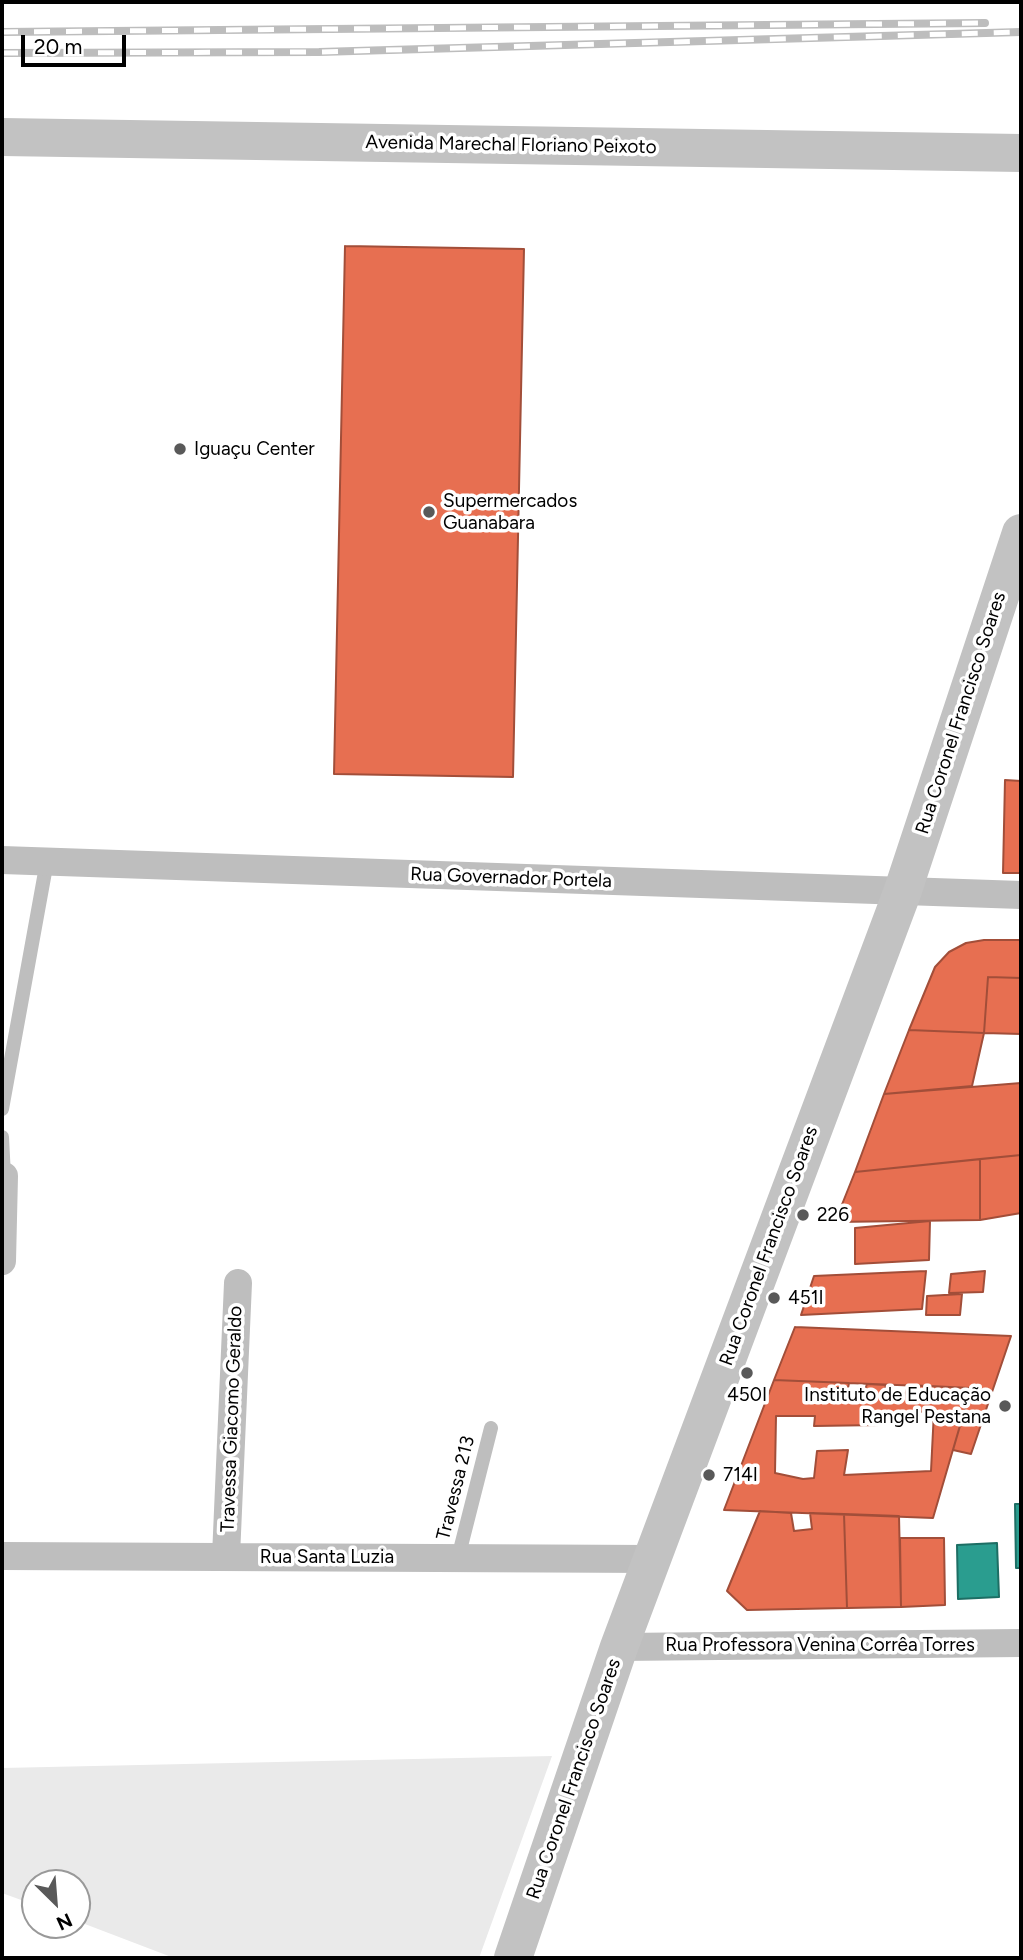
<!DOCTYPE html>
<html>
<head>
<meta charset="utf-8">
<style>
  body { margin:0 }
  #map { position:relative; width:1023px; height:1960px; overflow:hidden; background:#fff; font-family:Figtree,sans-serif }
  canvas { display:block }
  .frame { position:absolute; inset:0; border:4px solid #000; pointer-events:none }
  .north { position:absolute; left:21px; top:1869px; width:70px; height:70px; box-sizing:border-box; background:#fff; border:2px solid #999; border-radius:50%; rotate:155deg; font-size:19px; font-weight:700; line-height:28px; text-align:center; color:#000 }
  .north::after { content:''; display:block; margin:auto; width:24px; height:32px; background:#595959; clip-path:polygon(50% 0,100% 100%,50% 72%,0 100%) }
  .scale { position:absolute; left:21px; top:35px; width:105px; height:32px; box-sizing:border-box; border:4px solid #000; border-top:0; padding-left:9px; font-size:21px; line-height:24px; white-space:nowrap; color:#000; -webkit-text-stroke:5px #fff; paint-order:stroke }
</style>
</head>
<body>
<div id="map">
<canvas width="1023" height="1960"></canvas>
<div class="frame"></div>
<div class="north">N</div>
<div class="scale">20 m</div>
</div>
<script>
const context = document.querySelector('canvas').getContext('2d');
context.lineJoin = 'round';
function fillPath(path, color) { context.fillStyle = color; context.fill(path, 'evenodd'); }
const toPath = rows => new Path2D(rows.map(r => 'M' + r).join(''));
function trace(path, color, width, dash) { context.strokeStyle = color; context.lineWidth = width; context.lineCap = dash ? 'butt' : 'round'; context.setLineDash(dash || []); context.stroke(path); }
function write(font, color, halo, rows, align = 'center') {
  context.font = font + ' Figtree,sans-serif'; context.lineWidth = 7; context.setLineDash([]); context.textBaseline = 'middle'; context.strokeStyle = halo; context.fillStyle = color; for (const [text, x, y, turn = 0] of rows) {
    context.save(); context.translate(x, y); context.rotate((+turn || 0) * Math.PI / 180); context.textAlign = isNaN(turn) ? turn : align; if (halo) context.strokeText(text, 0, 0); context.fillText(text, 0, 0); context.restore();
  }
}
fillPath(toPath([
  [552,1756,479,1958,174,1958,77,1921,77,1883,35,1883,35,1905,2,1893,2,1768]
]), '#eaeaea');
const shops = toPath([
  [345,246,524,249,513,777,334,774,345,246],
  [1005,780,1021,781,1021,873,1003,873,1005,780],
  [984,940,1021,940,1021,978,988,977,984,1033,909,1030,935,967,949,952,966,943,984,940],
  [988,977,1021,978,1021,1034,984,1033,988,977],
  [909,1030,984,1033,972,1086,884,1094,909,1030],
  [1021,1083,1021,1155,855,1172,884,1094,1021,1083],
  [1021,1155,1021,1213,980,1220,980,1159,1021,1155],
  [980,1159,980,1220,835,1222,855,1172,980,1159],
  [930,1221,929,1260,855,1264,855,1228,930,1221],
  [926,1271,922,1309,801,1315,814,1276,926,1271],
  [985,1271,983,1292,949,1293,951,1274,985,1271],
  [962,1294,960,1315,926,1315,927,1296,962,1294],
  [795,1327,1011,1336,971,1454,953,1450,971,1388,774,1380,795,1327],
  [774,1380,849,1383,846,1398,862,1399,867,1384,886,1385,882,1400,904,1399,908,1385,971,1388,933,1518,724,1510,774,1380],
  [934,1411,931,1471,844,1475,848,1450,817,1451,814,1478,803,1479,775,1473,776,1416,815,1416,814,1426,880,1425,882,1414,934,1411],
  [760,1511,791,1513,794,1531,812,1529,810,1513,844,1514,847,1608,747,1610,727,1591,760,1511],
  [844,1514,899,1516,901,1607,847,1608,844,1514],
  [900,1538,944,1538,945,1605,901,1607,900,1538]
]);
fillPath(shops, '#e76f51');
trace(shops, '#a24e39', 2);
const schools = toPath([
  [1015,1504,1021,1504,1021,1568,1016,1568,1015,1504],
  [997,1543,999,1597,958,1599,957,1545,997,1543]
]);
fillPath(schools, '#2a9d8f');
trace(schools, '#1d6e64', 2);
trace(toPath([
  [2,1109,47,861],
  [2,1137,4,1176],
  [458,1558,491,1428]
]), '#bebebe', 14);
trace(toPath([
  [2,860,1021,895],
  [2,1261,4,1176],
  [2,1556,653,1559],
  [226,1556,238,1283],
  [619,1647,1021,1643]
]), '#bebebe', 28);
trace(toPath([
  [2,137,1021,153],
  [513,1958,619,1647,902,893,1021,533]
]), '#c2c2c2', 38);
const rail = toPath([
  [2,32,985,23],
  [2,53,319,52,1021,32]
]);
trace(rail, '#bdbdbd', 8);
trace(rail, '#fff', 5, [16]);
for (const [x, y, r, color] of [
  [180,449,7,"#595959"],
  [429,512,7,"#595959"],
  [803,1215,7,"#595959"],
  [774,1298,7,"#595959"],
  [747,1373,7,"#595959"],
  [1005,1406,7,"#595959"],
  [709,1475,7,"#595959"]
]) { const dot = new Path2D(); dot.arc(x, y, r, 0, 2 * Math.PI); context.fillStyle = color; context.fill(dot); trace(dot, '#fff', 2.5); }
write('19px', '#000', '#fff', [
  ["Avenida Marechal Floriano Peixoto",511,145,1],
  ["Rua Coronel Francisco Soares",961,713,-72],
  ["Rua Governador Portela",511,878,2],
  ["Rua Coronel Francisco Soares",769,1246,-70],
  ["Travessa Giacomo Geraldo",232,1419,-88],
  ["Travessa 213",456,1488,-76],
  ["Rua Santa Luzia",327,1557],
  ["Rua Professora Venina Corrêa Torres",820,1645],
  ["Rua Coronel Francisco Soares",574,1779,-71]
]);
write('19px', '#000', '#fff', [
  ["Iguaçu Center",194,449],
  ["Supermercados",443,501],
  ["Guanabara",443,523],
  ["226",817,1215],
  ["451I",788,1298],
  ["450I",747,1395,"center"],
  ["Instituto de Educação",991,1395,"right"],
  ["Rangel Pestana",991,1417,"right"],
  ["714I",723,1475]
], 'left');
</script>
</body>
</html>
